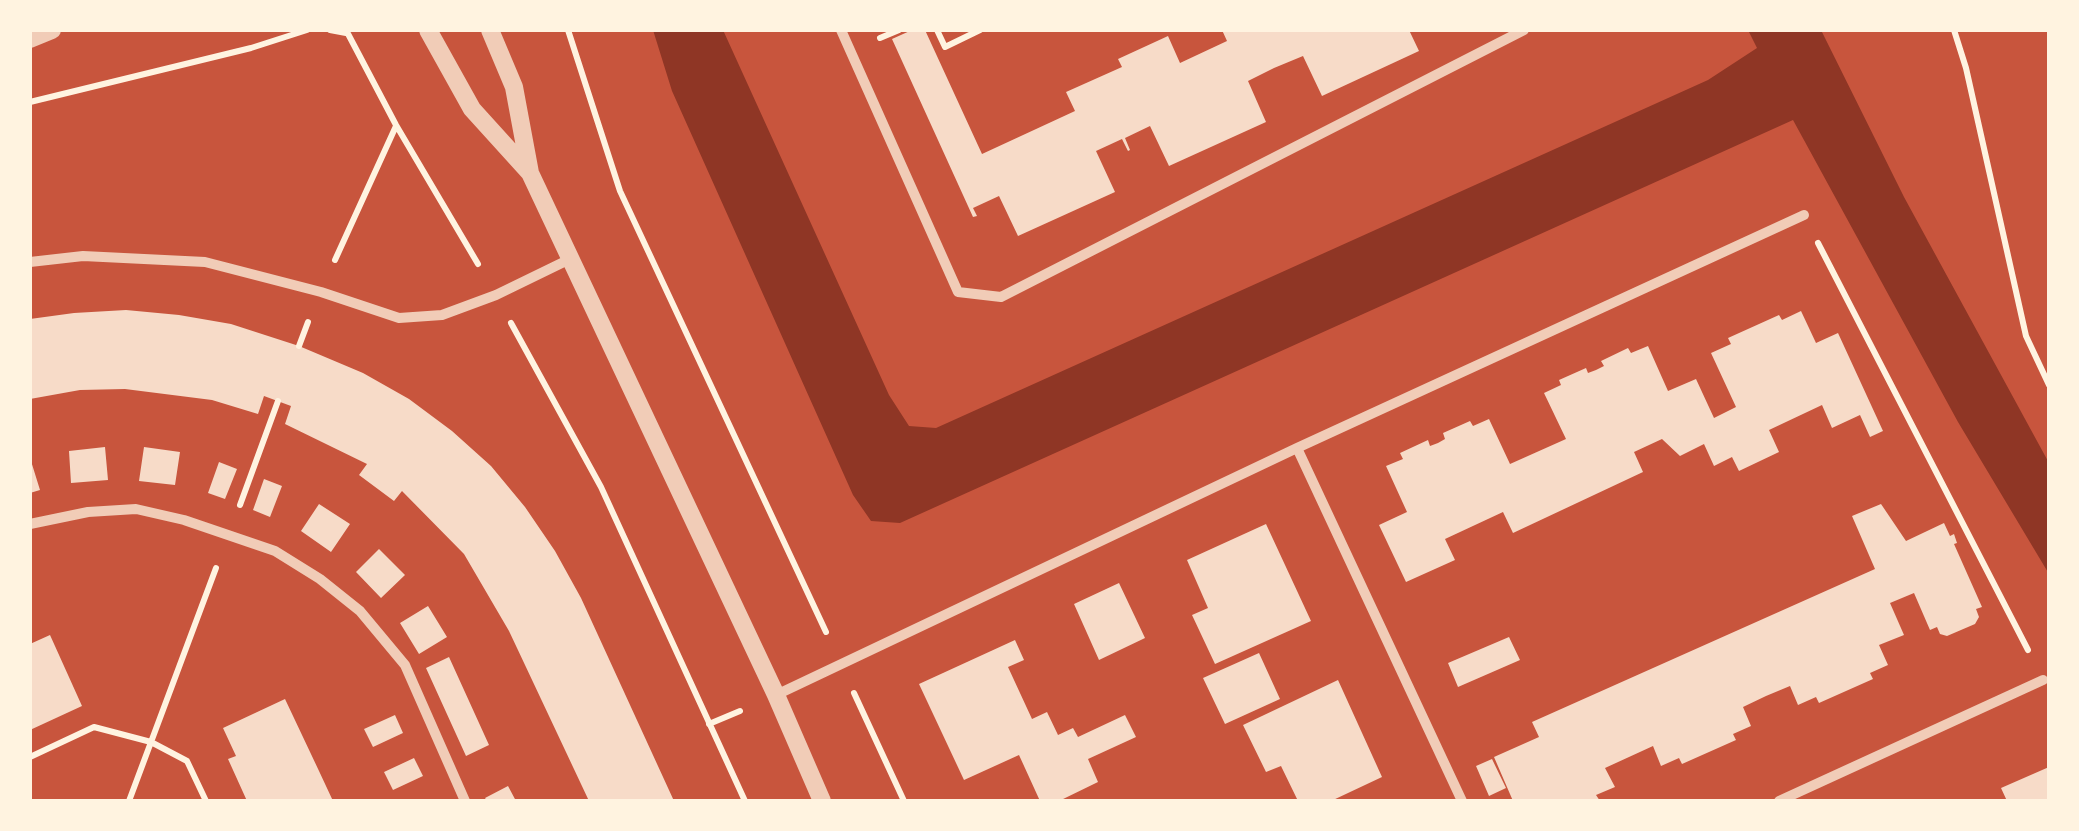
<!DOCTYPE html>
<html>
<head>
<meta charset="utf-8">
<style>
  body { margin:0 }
  #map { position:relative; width:2079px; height:831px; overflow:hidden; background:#c8553d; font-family:Merriweather,serif }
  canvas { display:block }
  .frame { position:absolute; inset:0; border:32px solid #fff3e0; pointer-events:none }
</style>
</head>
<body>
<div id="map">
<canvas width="2079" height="831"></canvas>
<div class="frame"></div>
</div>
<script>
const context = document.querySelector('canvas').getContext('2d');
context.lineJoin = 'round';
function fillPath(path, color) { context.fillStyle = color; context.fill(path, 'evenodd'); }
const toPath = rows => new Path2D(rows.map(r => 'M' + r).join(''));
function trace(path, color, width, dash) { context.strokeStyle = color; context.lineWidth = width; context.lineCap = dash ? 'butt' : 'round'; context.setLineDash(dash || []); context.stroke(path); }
fillPath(toPath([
  [653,30,723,30,889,395,909,426,936,428,1708,80,1757,48,1748,30,1821,30,1904,197,2049,463,2049,574,1958,422,1793,120,900,523,871,521,853,495,672,91]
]), '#8f3625');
fillPath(toPath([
  [912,30,925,30,982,154,1075,111,1066,92,1122,67,1118,59,1168,36,1180,63,1227,41,1222,30,1409,30,1419,51,1322,96,1303,56,1274,68,1248,81,1266,122,1169,166,1150,126,1125,138,1130,150,1128,151,1122,139,1096,151,1115,192,1018,236,999,196,973,208,977,216,973,217,892,39],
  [126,310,179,315,231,324,299,346,363,373,409,399,452,431,491,466,525,507,555,551,581,598,674,801,589,801,509,631,464,554,402,491,394,501,359,475,367,464,285,424,291,406,264,396,258,414,212,400,125,389,80,390,30,399,30,319,74,313],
  [1801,311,1816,343,1838,333,1883,431,1870,437,1860,415,1832,428,1822,405,1769,430,1779,452,1739,471,1732,457,1714,466,1704,444,1680,456,1662,439,1634,452,1643,472,1513,533,1503,512,1445,539,1455,560,1406,582,1379,525,1407,512,1386,466,1403,459,1400,453,1428,440,1430,446,1438,443,1445,439,1443,433,1470,421,1473,426,1489,419,1510,464,1566,439,1544,393,1561,385,1559,380,1586,368,1588,373,1596,370,1604,366,1601,361,1628,348,1631,353,1648,346,1668,391,1696,379,1714,418,1736,407,1711,353,1731,344,1728,338,1779,315,1782,320],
  [105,447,108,480,71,483,69,451],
  [144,447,180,452,175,485,139,481],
  [31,461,40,490,30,493,30,462],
  [219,462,237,469,225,499,208,493],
  [264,479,282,486,270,517,253,510],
  [319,504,350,524,331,552,301,531],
  [1881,504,1906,541,1944,523,1950,536,1954,534,1957,543,1954,544,1982,607,1976,609,1979,617,1975,624,1947,636,1940,634,1937,627,1930,630,1914,593,1890,603,1904,635,1879,645,1888,665,1870,673,1873,679,1819,703,1816,697,1798,705,1790,686,1766,696,1743,707,1751,726,1733,734,1736,740,1682,764,1679,758,1661,766,1653,746,1605,768,1615,787,1596,795,1600,801,1513,801,1494,757,1539,737,1532,722,1875,569,1852,516],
  [1266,524,1311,621,1215,664,1192,615,1208,608,1187,560],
  [379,549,405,575,381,598,356,572],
  [1119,583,1145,638,1099,660,1074,604],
  [428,606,447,637,419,654,400,623],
  [50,635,82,706,30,730,30,644],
  [1509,637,1520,660,1458,687,1448,663],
  [1015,640,1024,660,1008,667,1032,719,1047,712,1058,735,1073,728,1078,737,1125,715,1136,737,1088,759,1098,782,1059,801,1040,801,1019,755,964,780,919,684],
  [1259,653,1280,699,1225,724,1203,678],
  [449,657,489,745,466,756,426,668],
  [1338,680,1382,777,1331,801,1298,801,1281,766,1266,772,1243,725],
  [285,699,319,771,333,801,247,801,228,759,236,756,223,728],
  [395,715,403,733,373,747,364,729],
  [414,758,423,776,393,790,384,772],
  [1492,759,1506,788,1489,796,1476,766],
  [2049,767,2049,801,2007,801,2001,788],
  [508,786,516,801,487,801,485,798]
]), '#f7dbc8');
trace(toPath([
  [330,30,346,33],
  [346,30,396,125,478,264],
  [568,30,620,191,826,632],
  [937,30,945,47,980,30],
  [1954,30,1966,68,2026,336,2049,385],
  [880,38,899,30],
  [30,102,251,48,307,30],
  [1818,243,2028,650],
  [335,260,396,126],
  [511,323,601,487,745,801],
  [299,346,308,322],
  [240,505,278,401],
  [854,693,904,801],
  [709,724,740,711],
  [30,757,94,727,151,742,187,761,206,801],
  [129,801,216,568]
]), '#fff3e0', 6);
trace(toPath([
  [841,30,958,292,1001,297,1524,30],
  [30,262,83,256,205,262,321,292,399,318,442,315,496,295,570,259],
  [1297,448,1462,801],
  [30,524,88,512,136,509,184,520,275,551,320,579,360,611,405,665,465,801],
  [776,695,1297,448,1804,215],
  [1779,801,2043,680]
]), '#f1ccb7', 10);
trace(toPath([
  [428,30,472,109,530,173],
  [490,30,514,87,530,173,776,695,822,801],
  [30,39,52,30]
]), '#f1ccb7', 18);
</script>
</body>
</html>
